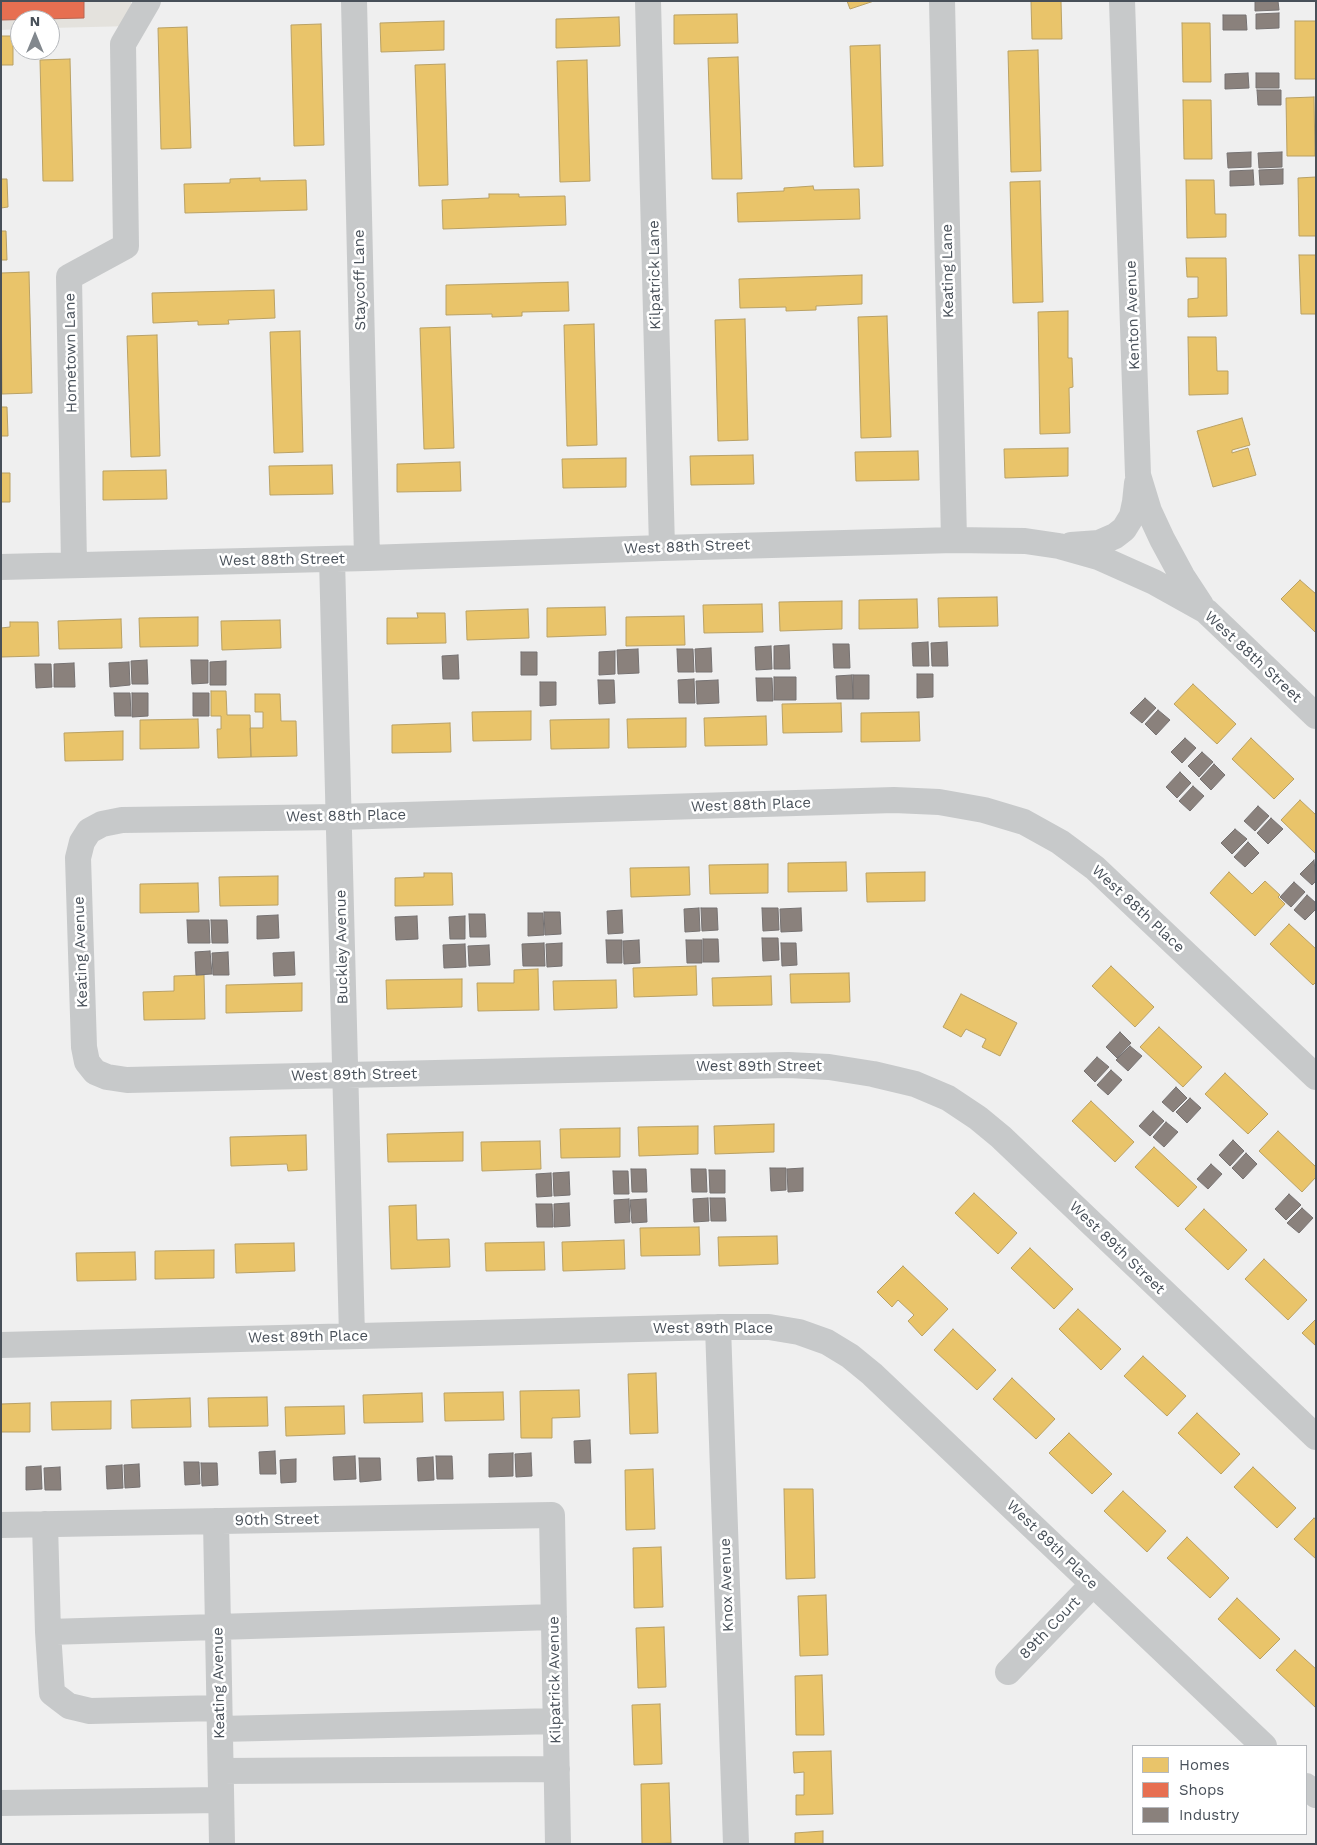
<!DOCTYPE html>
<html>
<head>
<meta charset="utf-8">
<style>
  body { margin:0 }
  #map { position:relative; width:1317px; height:1845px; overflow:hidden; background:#efefef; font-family:"Work Sans",sans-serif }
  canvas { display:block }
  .frame { position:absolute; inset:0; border:2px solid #485059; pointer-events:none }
  .legend { position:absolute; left:1132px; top:1745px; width:175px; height:90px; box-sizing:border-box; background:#fff; border:1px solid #b6b9bd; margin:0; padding:6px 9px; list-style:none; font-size:15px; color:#485059 }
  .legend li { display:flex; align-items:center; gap:10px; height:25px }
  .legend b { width:25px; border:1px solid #b6b9bd }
  .north { position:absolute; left:10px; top:10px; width:50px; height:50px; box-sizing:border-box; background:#fff; border:1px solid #b6b9bd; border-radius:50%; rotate:0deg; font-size:14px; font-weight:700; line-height:20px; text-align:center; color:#485059 }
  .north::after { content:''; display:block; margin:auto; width:18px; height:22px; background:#82888e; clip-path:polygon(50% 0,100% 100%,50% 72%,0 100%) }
</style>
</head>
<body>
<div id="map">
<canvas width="1317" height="1845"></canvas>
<div class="frame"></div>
<ul class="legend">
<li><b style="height:14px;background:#e9c46a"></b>Homes</li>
<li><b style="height:14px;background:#e76f51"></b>Shops</li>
<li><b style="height:14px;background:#8a817c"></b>Industry</li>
</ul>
<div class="north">N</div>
</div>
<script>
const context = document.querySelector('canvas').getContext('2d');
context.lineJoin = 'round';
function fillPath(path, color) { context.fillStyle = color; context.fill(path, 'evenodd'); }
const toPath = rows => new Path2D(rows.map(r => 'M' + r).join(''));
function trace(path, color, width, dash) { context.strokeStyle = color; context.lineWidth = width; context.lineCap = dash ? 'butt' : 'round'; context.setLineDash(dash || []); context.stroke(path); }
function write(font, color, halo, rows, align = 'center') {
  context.font = font + ' "Work Sans",sans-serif'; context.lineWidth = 5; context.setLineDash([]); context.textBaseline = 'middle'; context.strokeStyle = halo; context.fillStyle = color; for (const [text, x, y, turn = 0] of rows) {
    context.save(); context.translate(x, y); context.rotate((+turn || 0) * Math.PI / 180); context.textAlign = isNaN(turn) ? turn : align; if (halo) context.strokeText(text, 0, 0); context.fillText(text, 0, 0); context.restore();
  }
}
fillPath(toPath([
  [1,1,131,1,132,26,50,28,50,20,20,20,20,29,1,30]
]), '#e4e2dd');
const homes = toPath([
  [847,1,874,1,850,9,847,1],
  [1031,1,1061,1,1062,39,1032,39,1031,1],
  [737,14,738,43,674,44,674,15,737,14],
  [619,17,620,46,556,48,556,19,619,17],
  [444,21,444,50,381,52,380,23,444,21],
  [1295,21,1316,21,1316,79,1295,79,1295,21],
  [1182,23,1210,23,1211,82,1183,82,1182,23],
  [321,24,324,145,294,146,291,25,321,24],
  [187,27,191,148,161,149,158,28,187,27],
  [1,36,13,36,13,65,1,65,1,36],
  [880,45,883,166,854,167,850,46,880,45],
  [1038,50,1041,171,1011,172,1008,51,1038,50],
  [738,57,742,179,712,179,708,58,738,57],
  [70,59,73,181,43,181,40,60,70,59],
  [587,60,590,181,560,182,557,61,587,60],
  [445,64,448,185,419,186,415,65,445,64],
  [1314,97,1315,156,1287,156,1286,98,1314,97],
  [1183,100,1211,100,1212,159,1184,159,1183,100],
  [1316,177,1316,236,1299,236,1298,178,1316,177],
  [260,178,260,181,306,180,307,210,185,213,184,184,230,183,230,179,260,178],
  [1,179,7,179,8,207,1,208,1,179],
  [1186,180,1214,180,1215,214,1226,214,1226,237,1187,238,1186,180],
  [1040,181,1043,302,1013,303,1010,182,1040,181],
  [813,186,814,190,859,189,860,219,738,222,737,193,784,191,784,188,813,186],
  [489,194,519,194,519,197,565,196,566,225,443,229,442,200,489,198,489,194],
  [1,231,6,231,7,260,1,260,1,231],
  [1299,255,1316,255,1316,314,1301,314,1299,255],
  [1186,258,1226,258,1227,316,1188,317,1188,299,1198,298,1198,277,1187,277,1186,258],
  [29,272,32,393,2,394,1,273,29,272],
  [862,275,862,304,816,306,816,310,786,311,786,307,740,308,739,279,862,275],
  [568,282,569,311,522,312,522,316,492,317,492,314,446,315,446,285,568,282],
  [274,290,275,318,228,320,229,324,198,325,198,321,153,323,152,293,274,290],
  [1068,311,1068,358,1072,358,1073,387,1069,388,1070,433,1040,434,1038,312,1068,311],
  [887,316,891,437,861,438,858,317,887,316],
  [745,319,748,440,718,441,715,320,745,319],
  [594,324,597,445,567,446,564,325,594,324],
  [450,327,454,448,424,449,420,328,450,327],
  [300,331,303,452,274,453,270,332,300,331],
  [157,335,160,456,131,457,127,336,157,335],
  [1188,337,1216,337,1217,371,1228,371,1228,394,1189,395,1188,337],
  [1,407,7,407,8,436,1,436,1,407],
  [1242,418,1250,445,1232,450,1232,453,1248,448,1256,475,1213,487,1197,431,1242,418],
  [1068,448,1068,476,1005,478,1004,449,1068,448],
  [918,451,919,480,856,481,855,452,918,451],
  [753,455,754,484,691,485,690,456,753,455],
  [626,458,626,487,563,488,562,459,626,458],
  [460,462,461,491,397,492,397,464,460,462],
  [332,465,333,494,270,495,269,466,332,465],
  [166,470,167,499,103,500,103,471,166,470],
  [1,473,10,473,10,502,1,502,1,473],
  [1300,580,1316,594,1316,633,1281,599,1300,580],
  [997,597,998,626,939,627,938,598,997,597],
  [917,599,918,628,859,629,859,600,917,599],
  [842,601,842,629,780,631,779,602,842,601],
  [762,604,763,632,704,633,703,605,762,604],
  [605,607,606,635,547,637,547,608,605,607],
  [528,609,529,638,467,640,466,611,528,609],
  [417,613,445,613,446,643,387,644,387,618,418,618,417,613],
  [684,616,685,645,626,646,626,617,684,616],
  [198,617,198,646,140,647,139,618,198,617],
  [121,619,122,648,59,649,58,621,121,619],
  [280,620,281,648,222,650,221,621,280,620],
  [10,622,38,622,39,656,1,657,1,628,10,627,10,622],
  [1193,684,1236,724,1217,744,1174,704,1193,684],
  [211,691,226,691,227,715,250,715,251,757,218,758,217,729,221,729,221,716,211,716,211,691],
  [255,694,280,694,281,721,296,721,297,756,251,757,250,728,263,728,263,712,255,712,255,694],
  [841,703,842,732,783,733,782,704,841,703],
  [531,711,531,740,473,741,472,712,531,711],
  [919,712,920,741,861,742,861,713,919,712],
  [766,716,767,745,705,746,704,718,766,716],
  [686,718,686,747,628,748,627,719,686,718],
  [198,719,199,748,140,749,140,720,198,719],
  [609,719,609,748,551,749,550,720,609,719],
  [450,723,451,752,392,753,392,725,450,723],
  [123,731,123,760,65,761,64,733,123,731],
  [1251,738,1294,779,1274,799,1232,759,1251,738],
  [1300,800,1316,815,1316,854,1281,820,1300,800],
  [846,862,847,891,788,892,788,863,846,862],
  [768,864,768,893,710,894,709,865,768,864],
  [689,867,690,895,631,897,630,868,689,867],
  [925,872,925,901,867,902,866,873,925,872],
  [1229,872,1252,894,1265,881,1280,895,1278,897,1285,904,1255,936,1210,893,1229,872],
  [424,873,452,873,453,905,395,906,395,878,424,877,424,873],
  [278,876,278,905,220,906,219,877,278,876],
  [198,883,199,912,140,913,140,884,198,883],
  [1289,924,1316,949,1316,982,1313,985,1270,944,1289,924],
  [696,966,697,995,634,997,633,968,696,966],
  [1111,966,1154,1007,1135,1027,1092,986,1111,966],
  [538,969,539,1010,478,1011,477,983,514,983,514,970,538,969],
  [849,973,850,1002,791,1003,790,974,849,973],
  [204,975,205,1019,144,1020,143,992,174,991,174,976,204,975],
  [771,976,772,1005,713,1006,712,978,771,976],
  [462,979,462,1007,387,1009,386,980,462,979],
  [616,980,617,1008,554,1010,553,981,616,980],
  [302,983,302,1011,226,1013,226,985,302,983],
  [961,994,1017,1023,1000,1056,982,1047,986,1039,966,1029,961,1037,943,1027,961,994],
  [1159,1027,1202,1067,1183,1087,1140,1047,1159,1027],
  [1225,1073,1268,1114,1248,1134,1205,1094,1225,1073],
  [1091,1101,1134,1142,1115,1162,1072,1121,1091,1101],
  [774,1124,774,1152,715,1154,714,1126,774,1124],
  [698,1126,698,1154,639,1156,638,1127,698,1126],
  [620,1128,620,1157,561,1158,560,1129,620,1128],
  [1278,1131,1316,1167,1316,1177,1302,1192,1259,1151,1278,1131],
  [463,1132,463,1161,388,1162,387,1134,463,1132],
  [306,1135,307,1170,288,1171,287,1164,231,1166,230,1137,306,1135],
  [540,1141,541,1169,482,1171,481,1142,540,1141],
  [1154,1147,1197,1187,1178,1207,1135,1167,1154,1147],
  [974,1193,1017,1233,998,1254,955,1213,974,1193],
  [416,1205,417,1240,449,1239,450,1267,391,1269,389,1206,416,1205],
  [1204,1209,1247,1250,1228,1270,1185,1229,1204,1209],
  [699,1227,700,1255,641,1256,640,1228,699,1227],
  [777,1236,778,1264,719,1266,718,1237,777,1236],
  [624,1240,625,1269,563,1271,562,1242,624,1240],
  [544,1242,545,1270,486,1271,485,1243,544,1242],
  [294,1243,295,1271,236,1273,235,1244,294,1243],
  [1030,1248,1073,1289,1054,1309,1011,1268,1030,1248],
  [214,1250,214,1278,155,1279,155,1251,214,1250],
  [135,1252,136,1280,77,1281,76,1253,135,1252],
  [1264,1259,1307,1300,1288,1320,1245,1279,1264,1259],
  [903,1266,948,1309,922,1336,908,1321,914,1315,898,1300,892,1307,877,1292,903,1266],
  [1078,1309,1121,1349,1101,1370,1059,1329,1078,1309],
  [1316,1319,1316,1346,1302,1333,1316,1319],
  [953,1329,996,1370,977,1390,934,1350,953,1329],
  [1143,1356,1186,1396,1167,1416,1124,1376,1143,1356],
  [656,1373,658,1433,630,1434,628,1374,656,1373],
  [1012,1378,1055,1419,1036,1439,993,1399,1012,1378],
  [579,1390,580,1417,552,1418,552,1438,521,1438,520,1391,579,1390],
  [503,1392,504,1420,445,1421,444,1393,503,1392],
  [422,1393,423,1422,364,1423,363,1395,422,1393],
  [267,1397,268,1426,209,1427,208,1398,267,1397],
  [190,1398,191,1427,132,1428,131,1400,190,1398],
  [111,1401,111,1429,52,1430,51,1402,111,1401],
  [30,1403,30,1432,1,1432,1,1404,30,1403],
  [344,1406,345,1434,286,1436,285,1407,344,1406],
  [1197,1413,1240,1454,1221,1474,1178,1433,1197,1413],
  [1069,1433,1112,1474,1092,1494,1049,1453,1069,1433],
  [1253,1467,1296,1508,1277,1528,1234,1487,1253,1467],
  [653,1469,655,1529,626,1530,625,1470,653,1469],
  [784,1489,813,1489,815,1578,786,1579,784,1489],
  [1123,1491,1166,1531,1147,1552,1104,1511,1123,1491],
  [1314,1518,1316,1520,1316,1559,1294,1539,1314,1518],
  [1187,1537,1229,1578,1210,1598,1167,1558,1187,1537],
  [661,1547,663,1607,634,1608,633,1548,661,1547],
  [826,1595,828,1655,800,1656,798,1596,826,1595],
  [1237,1598,1280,1639,1260,1659,1218,1619,1237,1598],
  [664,1627,666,1687,638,1688,636,1628,664,1627],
  [1295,1650,1316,1669,1316,1708,1276,1670,1295,1650],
  [822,1675,824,1735,796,1735,795,1676,822,1675],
  [660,1704,662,1764,634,1765,632,1705,660,1704],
  [831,1751,833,1814,796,1815,796,1795,804,1795,804,1772,794,1773,793,1752,831,1751],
  [669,1783,671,1843,642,1844,641,1784,669,1783],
  [823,1831,823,1844,795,1844,795,1833,823,1831]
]);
fillPath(homes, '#e9c46a');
trace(homes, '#b9a165', 1);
const shops = toPath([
  [1,1,84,1,84,18,1,20,1,1]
]);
fillPath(shops, '#e76f51');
trace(shops, '#b76653', 1);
const industry = toPath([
  [1255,1,1278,1,1279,10,1255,11,1255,1],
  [1279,13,1279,28,1256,29,1256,14,1279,13],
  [1223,15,1246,15,1247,30,1223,30,1223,15],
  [1248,73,1249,88,1225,89,1225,74,1248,73],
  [1256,73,1279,73,1279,88,1256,88,1256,73],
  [1257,90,1281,90,1281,105,1258,105,1257,90],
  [1251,152,1251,167,1228,168,1227,153,1251,152],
  [1282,152,1282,167,1259,168,1258,153,1282,152],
  [1283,169,1283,184,1260,185,1259,170,1283,169],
  [1253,170,1254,185,1230,186,1230,171,1253,170],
  [928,642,929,666,913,666,912,643,928,642],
  [947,642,948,666,932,666,931,643,947,642],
  [833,644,849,644,850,668,834,668,833,644],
  [789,645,790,669,774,669,774,646,789,645],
  [771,646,772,669,756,670,755,647,771,646],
  [711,648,712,672,696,672,695,649,711,648],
  [638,649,639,673,618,674,617,650,638,649],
  [677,649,693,649,694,672,678,672,677,649],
  [615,651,615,674,599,675,599,652,615,651],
  [521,652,537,652,537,675,521,675,521,652],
  [458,655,459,679,443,679,442,656,458,655],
  [147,660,148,684,132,684,131,661,147,660],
  [191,660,208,660,208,683,192,684,191,660],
  [226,661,226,685,210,685,210,662,226,661],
  [129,662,130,685,110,687,109,663,129,662],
  [74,663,75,687,54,687,54,664,74,663],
  [35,664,51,664,52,687,36,688,35,664],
  [917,674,933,674,933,697,917,698,917,674],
  [852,675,853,699,837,699,836,676,852,675],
  [853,675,869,675,869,699,853,699,853,675],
  [774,677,796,677,796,700,774,700,774,677],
  [756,678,772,678,773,701,757,701,756,678],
  [694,679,695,703,679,703,678,680,694,679],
  [598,680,614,680,615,703,599,704,598,680],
  [718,680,719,703,697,704,696,681,718,680],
  [540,682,556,682,556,705,540,706,540,682],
  [114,693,130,693,131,716,115,716,114,693],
  [132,693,148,693,148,716,132,717,132,693],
  [193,693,209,693,209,716,193,716,193,693],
  [1145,698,1156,708,1142,723,1130,713,1145,698],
  [1158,710,1170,720,1156,735,1145,724,1158,710],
  [1185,738,1196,748,1182,763,1171,752,1185,738],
  [1202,752,1213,762,1199,777,1188,766,1202,752],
  [1214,764,1225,775,1211,790,1200,779,1214,764],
  [1180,772,1191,783,1177,798,1166,787,1180,772],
  [1193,786,1204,796,1190,811,1179,801,1193,786],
  [1258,806,1269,816,1255,831,1244,821,1258,806],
  [1271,818,1283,829,1268,844,1257,833,1271,818],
  [1235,829,1247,839,1232,854,1221,843,1235,829],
  [1248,842,1259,853,1245,867,1234,857,1248,842],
  [1314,860,1316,881,1312,885,1300,874,1314,860],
  [1294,882,1305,892,1291,907,1280,897,1294,882],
  [1307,895,1316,903,1316,909,1305,920,1294,910,1307,895],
  [699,908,700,931,685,932,684,909,699,908],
  [701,908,717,908,718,930,702,931,701,908],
  [762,908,778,908,779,930,763,931,762,908],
  [801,908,802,931,781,932,780,909,801,908],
  [622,910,623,933,608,934,607,911,622,910],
  [544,912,560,912,561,934,545,935,544,912],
  [528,913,543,913,544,935,528,936,528,913],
  [469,914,485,914,486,937,470,937,469,914],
  [278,915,279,938,257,939,257,916,278,915],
  [417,916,418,939,396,940,395,917,417,916],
  [465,916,465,939,450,939,449,917,465,916],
  [187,920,209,920,210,943,188,943,187,920],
  [211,920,227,920,228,943,212,943,211,920],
  [762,938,778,938,779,960,763,961,762,938],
  [703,939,718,939,719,962,703,962,703,939],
  [606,940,622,940,622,963,607,963,606,940],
  [639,940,640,963,624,964,623,941,639,940],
  [686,940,702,940,702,963,687,963,686,940],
  [544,943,545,966,523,966,522,944,544,943],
  [562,943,562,966,547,967,546,944,562,943],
  [781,943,796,943,797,965,782,966,781,943],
  [465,944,466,967,444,968,443,945,465,944],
  [489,945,490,965,469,966,468,946,489,945],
  [210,951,212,974,196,975,195,952,210,951],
  [228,952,229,975,213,975,212,953,228,952],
  [294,952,295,975,274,976,273,953,294,952],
  [1120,1032,1131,1043,1117,1058,1106,1047,1120,1032],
  [1130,1046,1142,1056,1128,1071,1116,1060,1130,1046],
  [1097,1057,1109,1067,1095,1082,1084,1071,1097,1057],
  [1111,1070,1122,1080,1108,1095,1097,1085,1111,1070],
  [1176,1087,1187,1098,1173,1112,1162,1102,1176,1087],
  [1190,1098,1201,1108,1187,1123,1176,1112,1190,1098],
  [1153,1111,1164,1121,1150,1136,1139,1126,1153,1111],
  [1166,1122,1178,1132,1164,1147,1153,1137,1166,1122],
  [1233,1140,1244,1151,1230,1166,1219,1155,1233,1140],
  [1246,1153,1257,1164,1243,1179,1232,1168,1246,1153],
  [1211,1164,1222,1174,1208,1189,1197,1179,1211,1164],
  [770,1168,786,1168,786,1190,771,1191,770,1168],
  [803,1168,803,1191,788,1192,787,1169,803,1168],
  [631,1169,646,1169,647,1192,632,1192,631,1169],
  [691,1169,706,1169,707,1192,692,1192,691,1169],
  [709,1170,725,1170,725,1193,710,1193,709,1170],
  [613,1171,628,1171,629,1194,614,1194,613,1171],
  [569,1172,570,1195,554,1196,553,1173,569,1172],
  [551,1173,552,1196,537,1197,536,1174,551,1173],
  [1289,1194,1301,1205,1286,1220,1275,1209,1289,1194],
  [708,1198,709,1221,694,1222,693,1199,708,1198],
  [710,1198,725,1198,726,1221,711,1221,710,1198],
  [629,1199,630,1222,615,1223,614,1200,629,1199],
  [646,1199,647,1222,632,1223,630,1200,646,1199],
  [569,1203,570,1226,554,1227,554,1204,569,1203],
  [536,1204,552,1204,553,1227,537,1227,536,1204],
  [1302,1208,1313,1218,1299,1233,1287,1223,1302,1208],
  [590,1440,591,1463,575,1463,574,1441,590,1440],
  [275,1451,276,1474,260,1474,259,1452,275,1451],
  [513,1453,513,1476,489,1477,489,1454,513,1453],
  [531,1453,532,1476,516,1477,515,1454,531,1453],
  [355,1456,356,1479,334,1480,333,1457,355,1456],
  [436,1456,452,1456,453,1479,437,1479,436,1456],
  [433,1457,434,1480,418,1481,417,1458,433,1457],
  [359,1458,380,1458,381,1480,360,1482,359,1458],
  [296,1459,296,1482,281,1483,280,1460,296,1459],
  [184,1462,199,1462,200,1484,185,1485,184,1462],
  [201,1463,217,1463,218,1485,202,1486,201,1463],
  [139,1464,140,1487,125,1488,124,1465,139,1464],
  [122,1465,123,1488,107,1489,106,1466,122,1465],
  [41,1466,42,1489,26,1490,26,1467,41,1466],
  [60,1467,61,1490,45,1490,44,1468,60,1467]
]);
fillPath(industry, '#8a817c');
trace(industry, '#767272', 1);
trace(toPath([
  [354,1,367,558],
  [648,1,662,548],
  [942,1,954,540],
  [1122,1,1138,475,1149,511,1162,539,1182,576,1201,605],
  [1071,545,1099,543,1115,536,1124,529,1132,516,1135,502,1137,483],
  [332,559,352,1336],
  [74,565,69,277,126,246,123,44,148,1],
  [1,567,367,558,662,548,954,540,1025,541,1059,546,1098,557,1154,582,1206,611,1316,716],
  [1316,1077,1095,868,1060,842,1024,822,984,810,939,802,894,800,339,817,122,820,102,824,89,831,82,842,78,858,84,1047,87,1062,95,1072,107,1077,127,1080,788,1065,829,1067,873,1074,915,1084,948,1098,978,1118,1001,1137,1316,1437],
  [718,1327,736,1844],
  [1,1345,718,1327,769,1327,799,1332,827,1342,850,1356,872,1374,1264,1746],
  [216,1521,222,1844],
  [45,1524,48,1632,52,1693,69,1706,90,1711,219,1708],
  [1,1525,552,1515,558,1844],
  [48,1632,554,1617],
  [1008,1672,1093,1584],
  [220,1729,556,1721],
  [221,1771,557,1769],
  [1306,1786,1316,1795],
  [1,1803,221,1800]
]), '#c7c9ca', 26);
write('15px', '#485059', '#fff', [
  ["Keating Lane",948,271,-91],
  ["Kilpatrick Lane",655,275,-91],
  ["Staycoff Lane",360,280,-91],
  ["Kenton Avenue",1133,315,-92],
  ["Hometown Lane",71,353,-91],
  ["West 88th Street",687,547,-2],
  ["West 88th Street",282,560,-1],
  ["West 88th Street",1253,657,43],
  ["West 88th Place",751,805,-2],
  ["West 88th Place",346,816,-1],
  ["West 88th Place",1138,909,43],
  ["Buckley Avenue",342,947,-91],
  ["Keating Avenue",81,952,-92],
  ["West 89th Street",759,1067],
  ["West 89th Street",354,1075,-1],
  ["West 89th Street",1117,1248,44],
  ["West 89th Place",713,1329],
  ["West 89th Place",308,1337,-1],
  ["90th Street",277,1520,-1],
  ["West 89th Place",1052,1545,44],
  ["Knox Avenue",727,1585,-92],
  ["89th Court",1050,1628,-46],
  ["Kilpatrick Avenue",555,1680,-91],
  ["Keating Avenue",219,1683,-91]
]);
</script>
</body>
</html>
